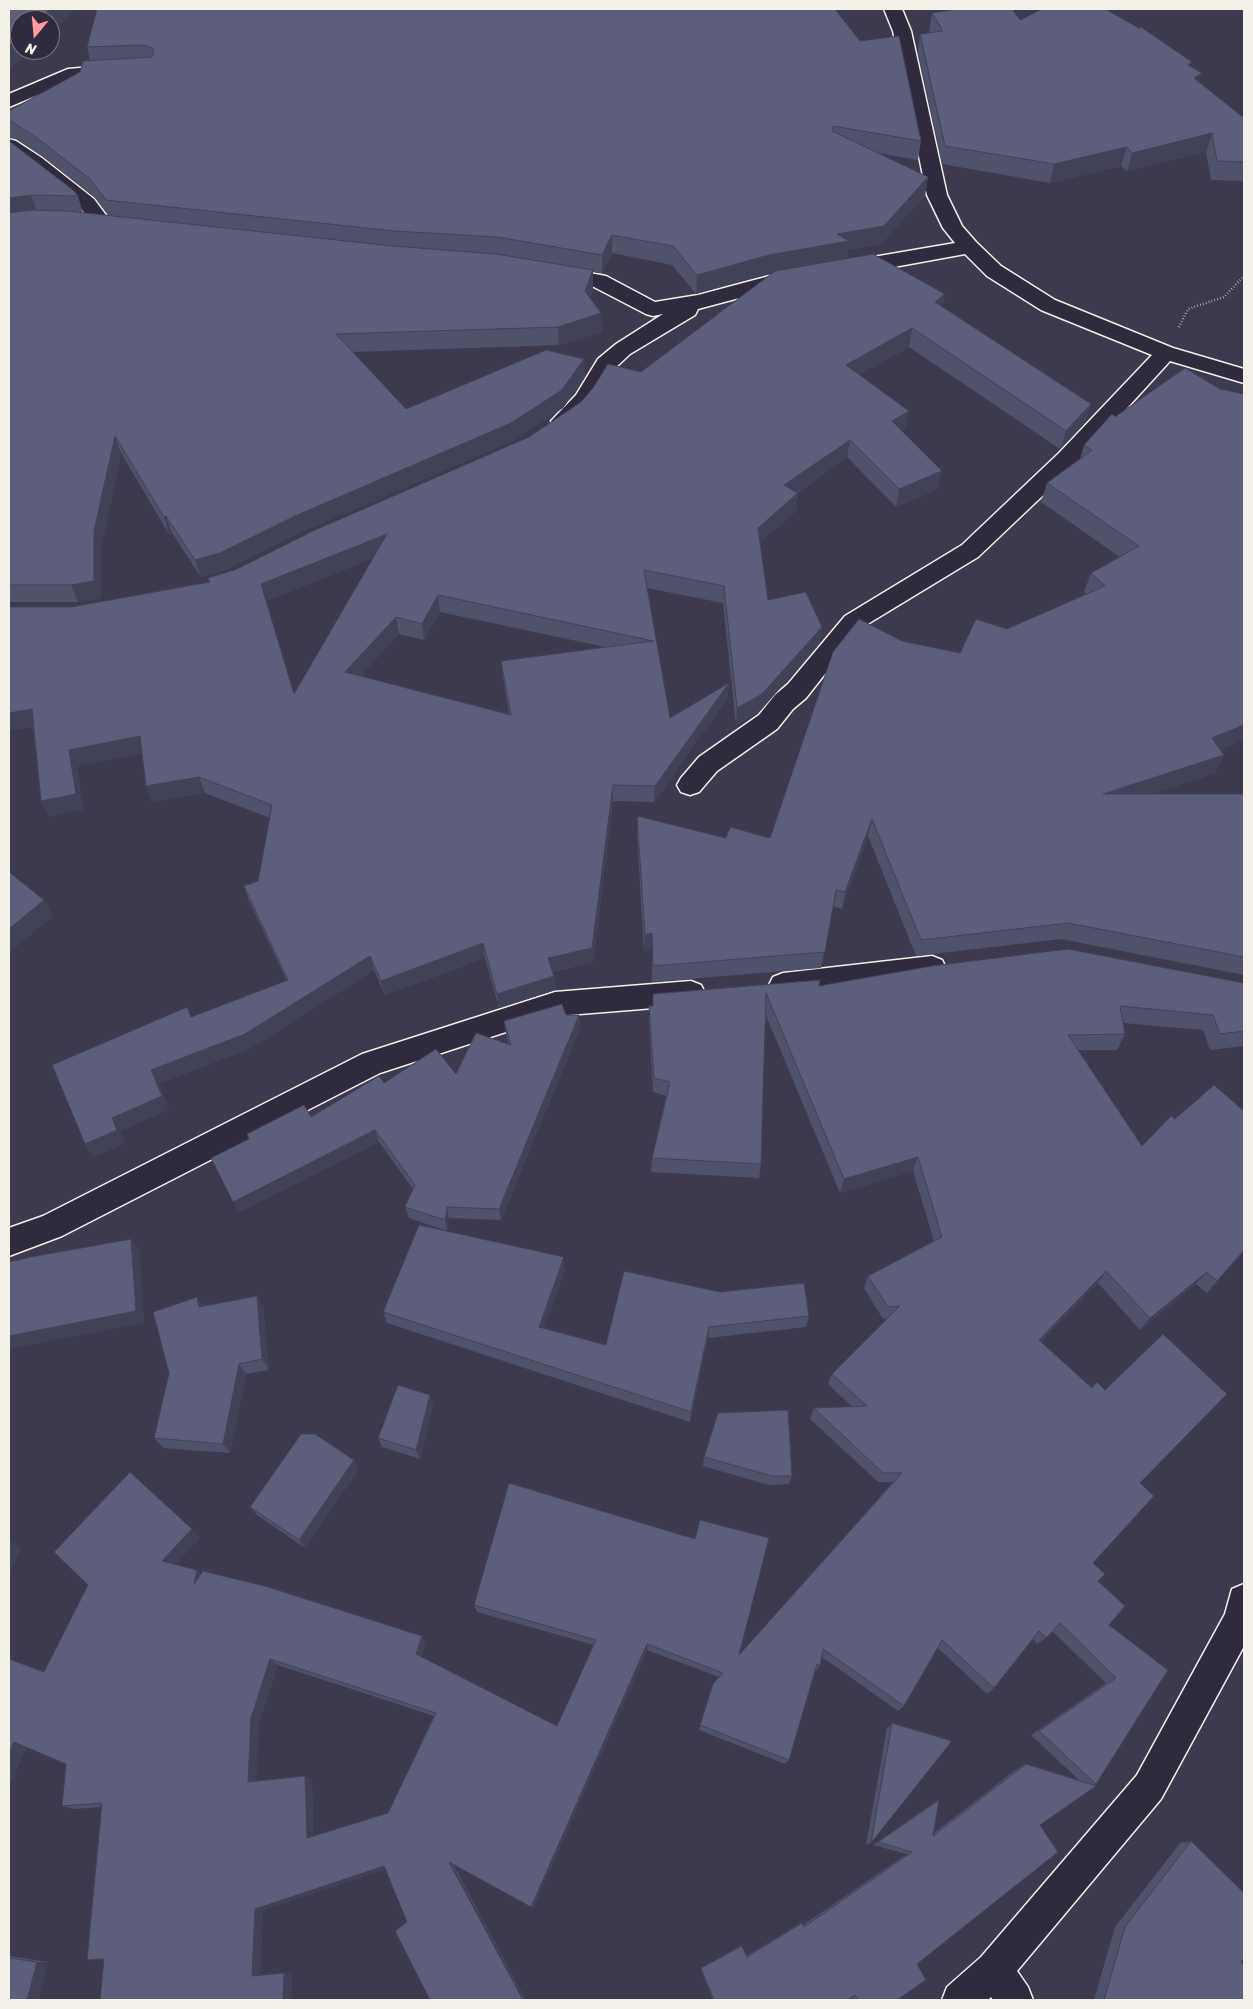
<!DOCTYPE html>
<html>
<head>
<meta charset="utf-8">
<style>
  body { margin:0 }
  #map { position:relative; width:1253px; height:2009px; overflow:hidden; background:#3d3a50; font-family:Sriracha,sans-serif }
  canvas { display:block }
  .frame { position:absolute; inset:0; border:10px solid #f4f1e8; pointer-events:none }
  .north { position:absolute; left:10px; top:10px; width:50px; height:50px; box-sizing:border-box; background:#2f2a3d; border:1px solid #7e7a81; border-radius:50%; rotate:197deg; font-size:14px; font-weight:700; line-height:20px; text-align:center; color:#f4f1e8 }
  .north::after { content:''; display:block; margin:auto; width:18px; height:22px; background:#ff9aa2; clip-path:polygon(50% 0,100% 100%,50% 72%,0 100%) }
</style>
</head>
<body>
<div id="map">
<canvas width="1253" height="2009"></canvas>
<div class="frame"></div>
<div class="north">N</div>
</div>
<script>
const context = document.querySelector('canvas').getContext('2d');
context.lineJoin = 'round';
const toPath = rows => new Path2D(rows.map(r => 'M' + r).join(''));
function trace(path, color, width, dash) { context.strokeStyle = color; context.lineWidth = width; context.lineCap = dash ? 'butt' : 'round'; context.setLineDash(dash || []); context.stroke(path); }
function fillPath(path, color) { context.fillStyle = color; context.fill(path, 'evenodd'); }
const minor = toPath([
  [884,9,902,9,911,31,947,195,962,226,976,242,1001,266,1055,300,1173,348,1244,369,1244,383,1170,361,1075,465,978,557,861,628,806,698,793,709,777,729,717,771,699,792,690,795,681,792,677,785,681,778,699,757,759,715,775,695,788,684,845,616,962,545,1059,453,1152,355,1041,310,987,276,965,254,850,275,843,273,840,268,843,263,850,261,955,243,943,228,927,195,893,31,884,9],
  [116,65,123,67,125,71,123,75,78,78,9,107,9,94,68,69,116,65],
  [9,139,16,141,42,158,94,199,114,226,111,230,104,232,97,230,80,207,9,153,9,139],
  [557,267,606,276,655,302,698,295,792,270,799,272,802,277,799,282,698,309,695,315,630,354,614,369,592,405,580,419,562,429,554,426,551,421,576,395,598,359,616,344,663,314,653,316,646,314,594,287,550,279,547,274,550,269,557,267],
  [932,956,942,960,946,968,942,976,932,980,783,997,773,993,769,985,773,977,783,973,932,956],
  [691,981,701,985,705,993,701,1001,691,1005,555,1016,380,1073,62,1236,9,1256,9,1228,43,1216,362,1054,555,992,691,981],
  [1244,1584,1244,1646,1161,1799,1017,1971,1028,1987,1033,2000,993,2000,991,1997,988,2000,942,2000,947,1987,981,1957,1137,1775,1225,1614,1232,1589,1244,1584]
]);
trace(minor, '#f4f1e8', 3);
trace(toPath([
  [1179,327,1188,309,1224,297,1244,276]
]), '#f4f1e8', 2.5, [0.5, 2.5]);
fillPath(minor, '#2f2a3d');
fillPath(toPath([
  [835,9,921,141,918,160,878,153,928,177,925,195,881,244,848,250,847,259,943,307,1091,404,1086,422,1060,449,909,347,859,375,906,429,902,431,938,489,896,507,847,457,797,493,798,493,796,511,760,542,768,600,822,627,819,644,761,710,736,725,723,603,647,588,670,718,729,683,727,699,654,802,613,801,593,962,552,972,554,976,555,990,499,1008,485,958,385,995,374,970,251,1048,158,1084,169,1109,120,1131,125,1143,93,1157,192,1017,287,981,249,901,244,886,258,881,270,818,205,793,152,802,142,753,77,766,83,809,49,817,41,801,33,727,9,730,9,607,71,607,209,582,208,578,237,569,529,437,641,372,774,272,768,273,696,294,672,265,612,253,602,273,593,272,593,289,590,298,601,313,602,332,559,345,353,352,406,409,584,359,585,377,563,408,512,441,299,533,225,570,201,577,172,533,169,534,121,453,101,549,101,598,78,602,9,602,9,605,9,141,78,196,83,213,109,216,95,198,43,157,17,139,9,138,9,111,80,72,90,60,87,47],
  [373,558,294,694,266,601],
  [440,612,605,647,501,661,503,678,509,714,360,676,399,634,424,640],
  [932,13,1020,20,1191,66,1199,82,1244,118,1244,181,1211,180,1206,152,1127,171,1121,166,1050,183,942,164,918,52,920,34,930,33,929,31],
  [1220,389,1244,739,1220,750,1224,755,1215,773,1151,794,1244,794,1244,975,1061,939,916,956,868,836,842,909,833,906,821,968,652,982,652,949,644,951,637,833,637,816,726,838,770,838,902,641,960,653,1007,629,1087,594,1084,592,1091,573,1120,557,1041,502,1047,483,1080,459,1084,445,1115,417],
  [1244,983,1244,1046,1210,1050,1203,1030,1123,1023,1125,1034,1117,1050,1078,1050,1142,1146,1244,1251,1207,1293,1196,1284,1140,1330,1098,1283,1041,1342,1140,1483,1093,1563,1109,1625,1168,1670,1096,1784,1093,1785,1040,1825,917,1964,897,2000,853,2000,852,1997,847,2000,713,2000,700,1968,740,1946,742,1946,746,1956,799,1924,802,1923,803,1925,907,1854,873,1845,933,1803,939,1800,934,1833,1018,1768,1026,1764,1079,1780,1031,1735,1106,1683,1052,1631,1046,1638,1037,1644,1033,1639,994,1688,987,1694,938,1648,904,1706,898,1711,822,1657,820,1665,816,1671,815,1670,789,1760,785,1764,699,1730,713,1684,719,1677,647,1650,533,1908,453,1864,526,2000,430,2000,407,1922,386,1869,263,1910,260,1975,292,1973,291,2000,100,2000,104,1960,102,1807,74,1809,62,1806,66,1764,26,1747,9,1787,9,1659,44,1672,200,1538,175,1564,197,1570,202,1574,422,1636,426,1643,421,1657,557,1726,594,1645,477,1612,474,1605,739,1655,893,1482,878,1482,810,1419,814,1408,852,1407,828,1384,832,1374,887,1318,883,1319,864,1288,868,1276,934,1241,913,1171,840,1193,765,1013,761,1164,759,1178,651,1172,652,1158,666,1096,653,1092,649,1021,649,1006,653,1006,653,994,819,986],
  [278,1665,434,1716,388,1813,313,1836,312,1780,305,1776,256,1781,259,1723],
  [566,1015,579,1015,580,1028,501,1220,449,1218,447,1231,409,1218,405,1207,413,1189,379,1142,238,1213,311,1117,384,1083,456,1074,509,1044,506,1034,504,1021],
  [565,1269,544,1328,606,1345,720,1292,809,1316,806,1327,708,1338,690,1422,387,1323,383,1312],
  [257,1296,263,1308,269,1370,246,1374,230,1453,163,1448,154,1438,197,1297,203,1306],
  [433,1405,420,1459,382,1447,378,1438],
  [704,1457,792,1476,789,1484,769,1485,703,1466],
  [359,1469,305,1548,257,1515,250,1507],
  [892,1723,871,1843,866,1845,887,1728],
  [1191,1841,1241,1962,1244,2000,1094,2000,1115,1927,1180,1843],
  [9,1956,48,1962,9,2000]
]), '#50516b');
fillPath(toPath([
  [50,9,76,9,50,33,50,20,38,20],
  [20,36,20,50,31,50,9,70,9,46],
  [1202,73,1197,91,1194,78],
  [1212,133,1206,152,1127,171,1132,153],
  [1127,147,1121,166,1050,183,1054,164],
  [928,177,925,195,881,244,848,250,847,260,768,273,696,294,697,275,837,234],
  [31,195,37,213,9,217,9,198],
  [612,235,612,253,602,273,602,255],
  [593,270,593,289,586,309,585,291],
  [945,294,942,312,935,302],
  [601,313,602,332,559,345,558,327],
  [912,328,909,347,844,384,846,365],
  [584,359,585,377,563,408,512,441,299,533,225,570,201,577,195,560],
  [1091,404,1086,422,1060,449,1066,431],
  [909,411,906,429,889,439,892,421],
  [115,436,121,453,101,549,101,598,78,602,71,585,94,531],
  [850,440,847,457,782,503,784,485],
  [942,471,938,489,896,507,899,489],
  [798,493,796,511,757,545,758,528],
  [166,516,172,533,169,534,164,517],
  [387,534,390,551,266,601,261,584],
  [438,595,440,612,424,640,422,624],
  [396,617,399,634,348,689,345,672],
  [822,627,819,644,761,710,736,725,737,708],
  [729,683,727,699,654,802,655,786],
  [32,709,40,726,9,730,9,713],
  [1244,725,1244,739,1204,757,1212,738],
  [140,736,147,753,77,766,83,809,49,817,41,801,69,750],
  [1224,755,1215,773,1096,812,1103,794],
  [199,777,205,793,152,802,146,786],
  [613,785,613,801,593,962,549,972,548,958],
  [872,819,868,836,842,909,845,892],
  [44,900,53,916,9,953,9,929],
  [652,933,652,949,644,951,645,935],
  [483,943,485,958,385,995,381,981],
  [370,956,374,970,251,1048,158,1084,169,1109,120,1131,125,1143,93,1157,85,1144,151,1070],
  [554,976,555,990,499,1008,497,994],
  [579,1015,580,1028,501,1220,499,1209],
  [375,1130,379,1142,238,1213,233,1202],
  [918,1157,913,1171,840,1193,844,1179],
  [447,1207,449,1218,447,1231,445,1220],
  [131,1239,140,1251,144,1323,9,1349,9,1336],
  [564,1257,565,1269,541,1338,539,1327],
  [1106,1271,1098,1283,1032,1352,1039,1340],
  [1207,1272,1196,1284,1140,1330,1150,1318],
  [257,1296,263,1308,269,1370,262,1359],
  [197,1297,205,1309,199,1307],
  [709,1327,708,1338,690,1422,691,1412],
  [239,1364,246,1374,230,1453,223,1444],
  [430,1395,433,1405,420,1459,416,1450],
  [354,1460,359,1469,305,1548,299,1540],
  [192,1529,200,1538,171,1569,162,1561],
  [9,1540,21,1548,9,1575],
  [197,1570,205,1577,194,1584],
  [422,1636,426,1643,420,1660,416,1654],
  [647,1644,647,1650,533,1908,531,1907],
  [270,1659,278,1665,259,1723,256,1786,248,1782,251,1718],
  [14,1742,26,1746,9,1787,9,1753],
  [305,1776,312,1780,313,1841,307,1838],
  [449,1862,452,1864,526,2000,523,2000],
  [384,1866,390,1868,263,1910,260,1975,252,1976,255,1909],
  [37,1962,48,1962,39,2000,27,2000],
  [284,1973,292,1973,291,2000,283,2000]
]), '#414257');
const building = toPath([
  [9,9,50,9,38,20,20,20,20,36,9,46,9,9],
  [97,9,835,9,860,41,899,36,921,141,833,126,832,131,928,177,884,226,837,234,849,241,769,255,697,275,673,246,612,235,602,255,497,237,394,231,106,200,90,179,37,138,11,121,9,120,9,111,80,72,83,61,152,57,154,52,152,48,144,45,87,47,97,9],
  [958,9,1012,9,1020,20,1042,9,1105,9,1139,28,1141,27,1192,62,1188,65,1202,73,1194,78,1244,118,1244,162,1217,161,1212,133,1132,153,1127,147,1054,164,945,146,920,34,943,31,932,13,958,9],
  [9,141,73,190,78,196,31,195,9,198,9,141],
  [31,210,67,211,393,246,496,254,593,270,585,291,601,313,558,327,336,334,406,409,546,350,584,359,562,390,511,423,295,516,220,553,195,560,166,516,164,517,115,436,94,531,94,581,71,585,9,585,9,213,31,210],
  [873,254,945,294,935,302,1091,404,1066,431,912,328,846,365,909,411,892,421,942,471,899,489,850,440,784,485,798,493,758,528,768,600,806,592,822,627,762,694,737,708,724,586,644,570,670,718,729,683,655,786,613,785,592,948,548,958,554,976,497,994,483,943,381,981,370,956,245,1034,151,1070,162,1096,112,1118,117,1130,85,1144,52,1065,187,1007,191,1017,288,980,244,886,258,881,272,805,199,777,146,786,140,736,69,750,76,794,41,801,32,709,9,713,9,607,71,607,210,582,208,578,237,569,313,531,529,437,581,402,593,388,608,364,641,372,775,271,873,254],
  [387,534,294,694,261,584,387,534],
  [438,595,653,641,501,661,511,715,345,672,396,617,422,624,438,595],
  [1185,368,1220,389,1244,394,1244,725,1212,738,1224,755,1103,794,1244,794,1244,957,1068,923,921,940,872,819,845,892,836,890,825,952,653,966,652,933,645,935,637,816,726,838,730,827,770,838,833,652,859,619,902,641,960,653,976,619,1007,629,1105,586,1091,573,1139,546,1047,483,1092,450,1084,445,1112,414,1115,417,1185,368],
  [9,872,44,900,9,929,9,872],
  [1068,949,1244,983,1244,1031,1220,1034,1213,1015,1120,1006,1125,1034,1068,1035,1142,1146,1171,1116,1175,1119,1214,1085,1244,1111,1244,1250,1217,1281,1207,1272,1150,1318,1106,1271,1039,1340,1092,1388,1097,1382,1105,1390,1163,1334,1227,1394,1140,1483,1154,1496,1093,1563,1105,1574,1098,1581,1125,1606,1109,1625,1168,1670,1096,1784,1039,1731,1116,1678,1060,1623,1046,1638,1039,1631,994,1688,942,1640,904,1706,823,1649,820,1665,817,1664,789,1760,700,1725,713,1684,723,1673,647,1644,531,1907,449,1862,523,2000,430,2000,395,1931,407,1922,384,1866,255,1909,252,1976,284,1973,283,2000,100,2000,104,1959,87,1960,102,1803,62,1806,66,1764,14,1742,9,1753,9,1659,44,1672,88,1585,54,1552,130,1472,192,1529,162,1561,197,1570,194,1584,203,1571,268,1587,422,1636,416,1654,557,1726,596,1640,474,1605,509,1483,695,1539,700,1520,769,1538,739,1655,902,1473,883,1473,814,1408,867,1406,832,1374,900,1306,888,1307,868,1276,942,1237,918,1157,844,1179,766,993,761,1164,652,1158,670,1082,654,1078,649,1006,653,1006,653,994,820,980,819,986,932,966,1068,949],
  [270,1659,436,1713,388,1813,307,1838,305,1776,248,1782,251,1718,270,1659],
  [562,1004,566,1015,579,1015,499,1209,447,1207,445,1220,405,1207,415,1185,375,1130,233,1202,211,1158,249,1139,247,1134,304,1105,311,1117,379,1076,384,1083,436,1049,456,1074,476,1033,511,1045,504,1021,562,1004],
  [419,1225,564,1257,539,1327,606,1345,624,1271,720,1292,804,1283,809,1316,709,1327,691,1412,383,1312,419,1225],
  [131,1239,136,1311,9,1336,9,1262,31,1257,131,1239],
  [257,1296,262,1359,239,1364,223,1444,154,1438,169,1373,153,1312,197,1297,199,1307,257,1296],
  [398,1385,430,1395,416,1450,378,1438,398,1385],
  [788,1410,792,1476,772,1476,704,1457,718,1413,788,1410],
  [301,1434,315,1434,354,1460,299,1540,250,1507,301,1434],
  [892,1723,952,1741,871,1843,892,1723],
  [1026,1764,1096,1786,1040,1825,1058,1852,917,1964,926,1980,897,2000,858,2000,855,1995,847,2000,772,2000,771,1999,770,2000,714,2000,701,1968,742,1946,747,1957,802,1923,804,1927,912,1852,878,1842,939,1800,933,1836,1026,1764],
  [1191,1841,1244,1893,1244,1958,1241,1962,1244,1964,1244,2000,1104,2000,1125,1927,1191,1841],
  [9,1958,37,1962,27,2000,9,2000,9,1958]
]);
fillPath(building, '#5d5e7c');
trace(building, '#414257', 1);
</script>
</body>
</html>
